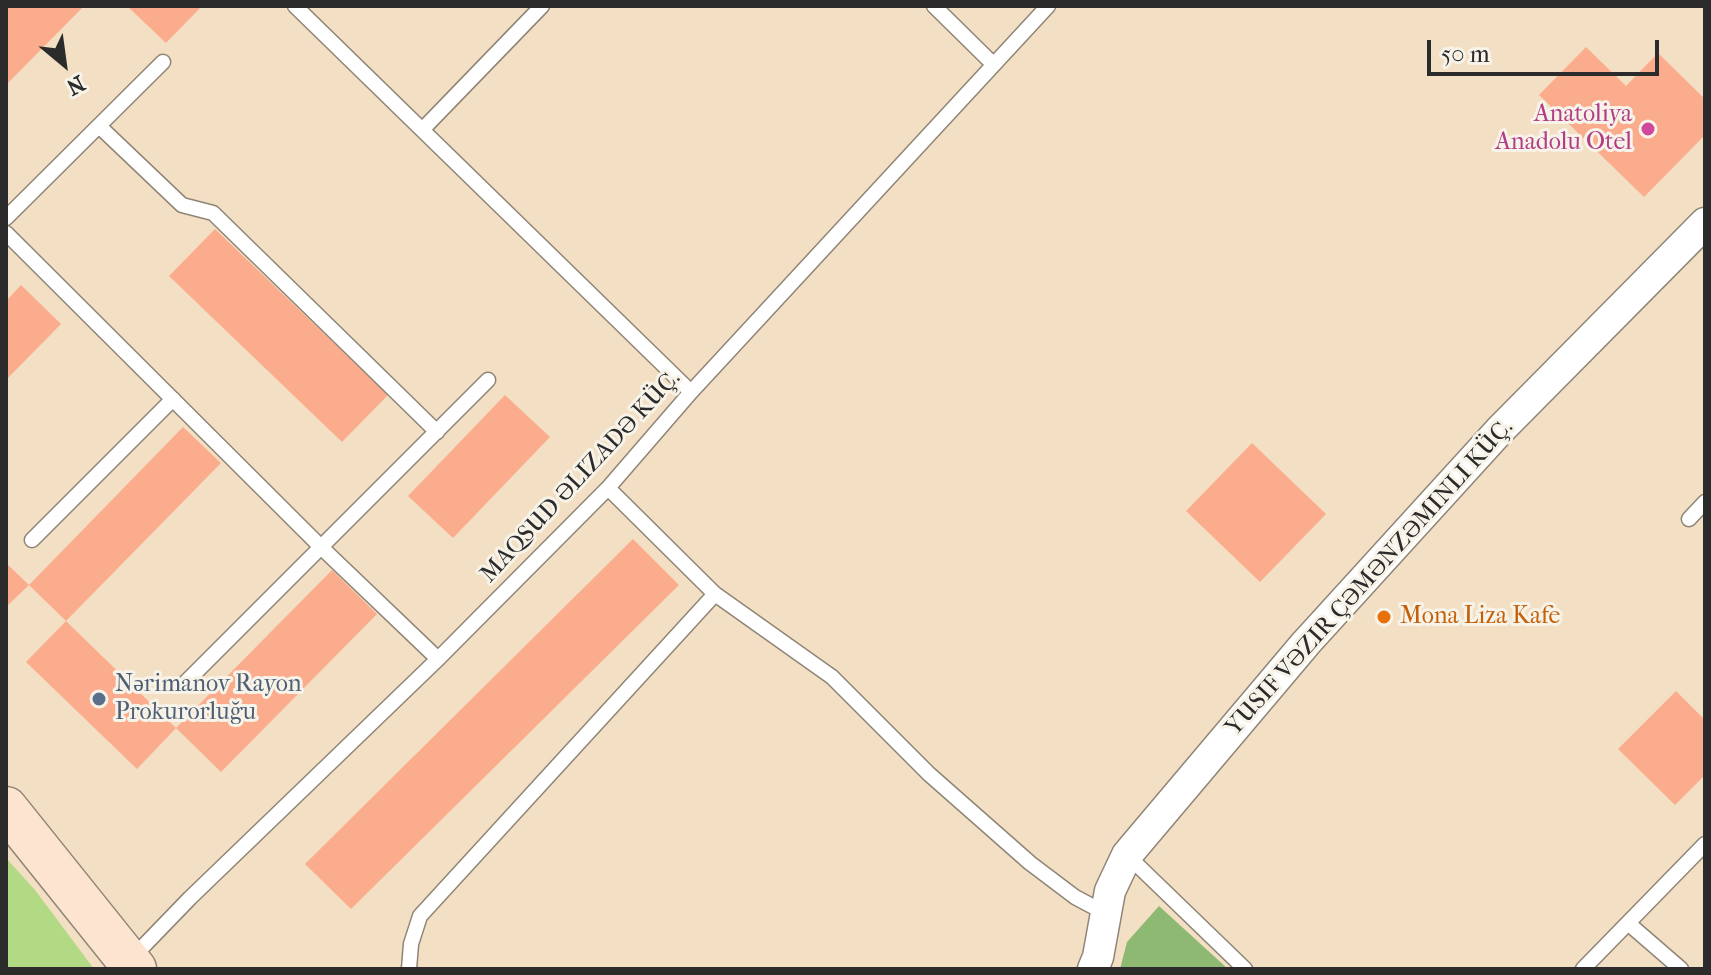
<!DOCTYPE html>
<html>
<head>
<meta charset="utf-8">
<style>
  body { margin:0 }
  #map { position:relative; width:1711px; height:975px; overflow:hidden; background:#f3dfc3; font-family:"IM FELL French Canon",serif }
  canvas { display:block }
  .frame { position:absolute; inset:0; border:8px solid #2b2b2b; pointer-events:none }
  .north { position:absolute; left:24px; top:24px; width:80px; height:80px; -webkit-text-stroke:6px #f7f3e8; paint-order:stroke; rotate:151deg; font-size:22px; font-weight:700; line-height:32px; text-align:center; color:#2b2b2b }
  .north::after { content:''; display:block; margin:auto; width:28px; height:36px; background:#2b2b2b; clip-path:polygon(50% 0,100% 100%,50% 72%,0 100%) }
  .scale { position:absolute; left:1427px; top:40px; width:232px; height:36px; box-sizing:border-box; border:4px solid #2b2b2b; border-top:0; padding-left:10px; font-size:24px; line-height:28px; white-space:nowrap; color:#2b2b2b; -webkit-text-stroke:6px #f7f3e8; paint-order:stroke }
</style>
</head>
<body>
<div id="map">
<canvas width="1711" height="975"></canvas>
<div class="frame"></div>
<div class="north">N</div>
<div class="scale">50 m</div>
</div>
<script>
const context = document.querySelector('canvas').getContext('2d');
context.lineJoin = 'round';
function fillPath(path, color) { context.fillStyle = color; context.fill(path, 'evenodd'); }
const toPath = rows => new Path2D(rows.map(r => 'M' + r).join(''));
function trace(path, color, width, dash) { context.strokeStyle = color; context.lineWidth = width; context.lineCap = dash ? 'butt' : 'round'; context.setLineDash(dash || []); context.stroke(path); }
function write(font, color, halo, rows, align = 'center') {
  context.font = font + ' "IM FELL French Canon",serif'; context.lineWidth = 6; context.setLineDash([]); context.textBaseline = 'middle'; context.strokeStyle = halo; context.fillStyle = color; for (const [text, x, y, turn = 0] of rows) {
    context.save(); context.translate(x, y); context.rotate((+turn || 0) * Math.PI / 180); context.textAlign = isNaN(turn) ? turn : align; if (halo) context.strokeText(text, 0, 0); context.fillText(text, 0, 0); context.restore();
  }
}
fillPath(toPath([
  [6,858,35,890,94,969,6,969]
]), '#b2d984');
fillPath(toPath([
  [1159,906,1228,969,1120,969,1127,942]
]), '#8db972');
fillPath(toPath([
  [6,6,84,6,6,85],
  [127,6,202,6,166,43],
  [1586,47,1626,86,1658,53,1705,99,1705,135,1644,197,1539,95],
  [215,229,388,395,342,442,169,276],
  [21,285,61,324,6,380,6,301],
  [505,395,550,437,453,538,408,496],
  [183,427,221,463,66,621,29,585],
  [1252,443,1326,514,1260,582,1186,511],
  [633,539,679,585,351,909,305,864],
  [6,563,29,585,6,607],
  [332,570,377,614,221,772,176,728],
  [66,621,176,728,137,769,26,662],
  [1676,691,1705,720,1705,775,1675,805,1618,749]
]), '#fbac8d');
const lane = toPath([
  [295,6,691,392],
  [934,6,993,64],
  [99,126,182,205,213,213,437,432],
  [423,129,542,6],
  [6,218,163,62],
  [6,233,322,548,438,659],
  [608,488,715,594,832,677,929,774,1030,863,1075,897,1105,913],
  [1689,519,1705,502],
  [32,540,173,399],
  [183,685,488,380],
  [1127,855,1245,969],
  [1629,924,1681,969],
  [131,959,190,898,438,659,608,488,691,392,1048,6],
  [409,969,411,944,420,916,715,594],
  [1583,969,1705,844]
]);
const street = toPath([
  [1093,969,1098,957,1110,891,1127,855,1306,643,1500,430,1705,223]
]);
const secondary = toPath([
  [6,808,135,969]
]);
trace(lane, '#8f8577', 17);
trace(street, '#8f8577', 33);
trace(secondary, '#8f8577', 45);
trace(lane, '#fff', 14);
trace(street, '#fff', 30);
trace(secondary, '#fde4d1', 42);
for (const [x, y, r, color] of [
  [1648,129,8,"#d1479c"],
  [1384,617,8,"#e8710a"],
  [99,699,8,"#5c6f8a"]
]) { const dot = new Path2D(); dot.arc(x, y, r, 0, 2 * Math.PI); context.fillStyle = color; context.fill(dot); trace(dot, '#f7f3e8', 3); }
write('24px', '#b23c85', '#f7f3e8', [
  ["Anatoliya",1632,115],
  ["Anadolu Otel",1632,143]
], 'right');
write('24px', '#2b2b2b', '#f7f3e8', [
  ["MAQSUD ƏLIZADƏ KÜÇ.",581,477,-47],
  ["YUSIF VƏZIR ÇƏMƏNZƏMINLI KÜÇ.",1370,578,-48]
]);
write('24px', '#c56008', '#f7f3e8', [
  ["Mona Liza Kafe",1400,617]
], 'left');
write('24px', '#4e5e75', '#f7f3e8', [
  ["Nərimanov Rayon",115,685],
  ["Prokurorluğu",115,713]
], 'left');
</script>
</body>
</html>
